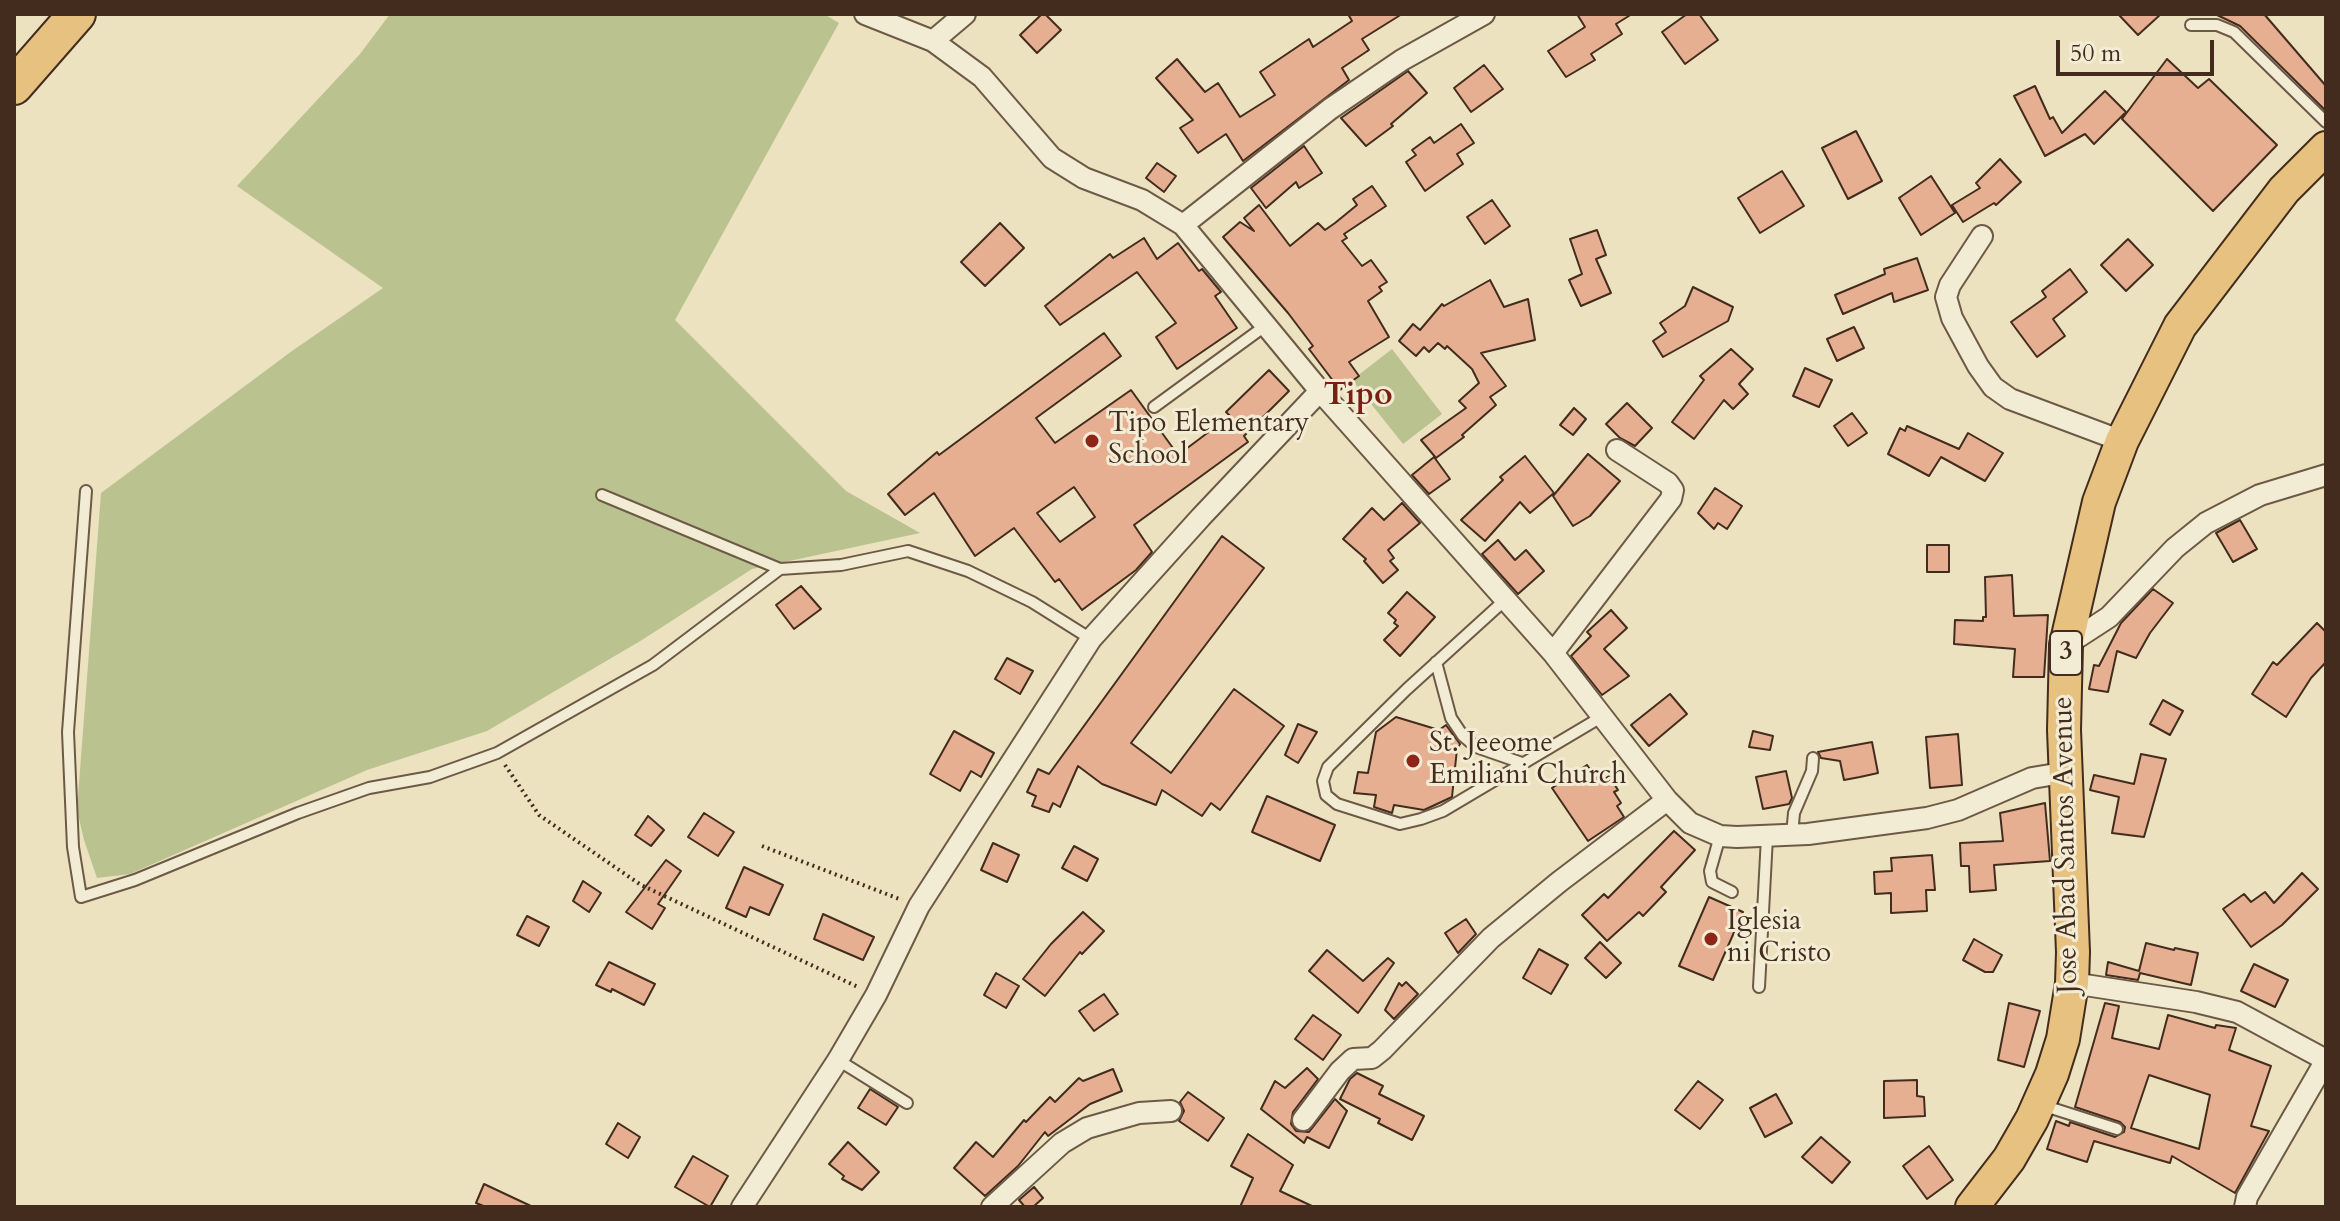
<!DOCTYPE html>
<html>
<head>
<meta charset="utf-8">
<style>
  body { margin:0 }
  #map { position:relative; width:2340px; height:1221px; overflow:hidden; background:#ece2bf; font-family:Cardo,serif }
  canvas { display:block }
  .frame { position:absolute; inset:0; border:16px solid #432c1d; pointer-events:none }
  .scale { position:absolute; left:2056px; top:40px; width:158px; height:36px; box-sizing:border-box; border:4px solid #432c1d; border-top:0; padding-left:10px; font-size:24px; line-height:28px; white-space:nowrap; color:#432c1d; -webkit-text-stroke:6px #f3ecd5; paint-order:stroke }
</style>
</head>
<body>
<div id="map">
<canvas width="2340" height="1221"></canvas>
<div class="frame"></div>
<div class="scale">50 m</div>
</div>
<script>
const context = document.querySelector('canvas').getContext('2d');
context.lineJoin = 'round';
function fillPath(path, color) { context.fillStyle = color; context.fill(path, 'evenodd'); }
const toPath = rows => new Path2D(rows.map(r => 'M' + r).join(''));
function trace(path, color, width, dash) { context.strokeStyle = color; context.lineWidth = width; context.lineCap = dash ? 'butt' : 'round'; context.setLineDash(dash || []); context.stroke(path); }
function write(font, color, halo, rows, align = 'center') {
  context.font = font + ' Cardo,serif'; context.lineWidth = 6; context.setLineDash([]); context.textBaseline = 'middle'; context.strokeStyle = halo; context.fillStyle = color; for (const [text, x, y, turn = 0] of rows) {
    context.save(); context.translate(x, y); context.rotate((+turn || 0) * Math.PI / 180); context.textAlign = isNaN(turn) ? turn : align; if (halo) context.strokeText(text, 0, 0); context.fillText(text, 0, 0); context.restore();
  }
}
fillPath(toPath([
  [390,14,824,14,839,23,675,320,846,491,920,533,752,569,642,640,487,731,367,770,130,874,97,878,84,840,77,810,101,493,292,351,383,288,237,186,360,54],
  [1392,349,1442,414,1403,444,1352,380]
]), '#bac290');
const building = toPath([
  [1042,14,1045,14,1061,30,1037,53,1020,35,1042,14],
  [1348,14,1402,14,1362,39,1369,50,1342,68,1349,80,1243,161,1226,134,1198,153,1180,128,1193,120,1156,78,1177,59,1205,92,1218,83,1240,117,1275,95,1260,72,1309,39,1313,47,1352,21,1348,14],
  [1577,14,1632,14,1616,24,1622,34,1591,54,1595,60,1566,77,1548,51,1585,27,1577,14],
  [1687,14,1699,14,1718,40,1685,64,1662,32,1687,14],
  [2118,14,2161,14,2138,35,2118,14],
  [2215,14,2264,14,2326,86,2326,111,2240,26,2215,14],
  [2167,59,2198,88,2209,79,2277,145,2213,211,2122,119,2167,59],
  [1484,65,1503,89,1471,112,1454,88,1484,65],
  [1408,71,1427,93,1391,124,1393,126,1366,146,1341,118,1408,71],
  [2035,86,2050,119,2053,117,2062,133,2105,91,2126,112,2094,144,2085,134,2045,156,2014,96,2035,86],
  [1461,124,1474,143,1457,154,1463,164,1425,191,1406,162,1416,155,1412,150,1430,137,1434,143,1461,124],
  [1856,131,1882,181,1848,199,1822,148,1856,131],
  [1304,146,1322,173,1299,188,1296,182,1266,208,1251,188,1304,146],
  [2000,159,2021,182,1996,205,1994,203,1963,222,1952,205,1980,188,1976,183,2000,159],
  [1157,163,1176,176,1164,192,1146,178,1157,163],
  [1782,171,1804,206,1760,233,1738,198,1782,171],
  [1931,176,1955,213,1921,235,1899,198,1931,176],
  [1372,186,1386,206,1344,234,1347,238,1342,241,1362,266,1371,260,1387,282,1379,287,1382,291,1368,301,1389,337,1349,362,1359,376,1340,390,1309,349,1313,346,1288,313,1223,237,1240,222,1254,231,1244,218,1259,205,1290,246,1318,223,1325,230,1335,223,1357,205,1353,199,1372,186],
  [1492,200,1510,226,1485,244,1467,217,1492,200],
  [1000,223,1024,248,985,286,961,262,1000,223],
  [1597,230,1606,255,1596,259,1611,293,1581,306,1569,280,1582,274,1570,239,1597,230],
  [1144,238,1157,259,1178,243,1199,271,1202,269,1221,292,1215,296,1237,328,1177,369,1156,337,1176,323,1137,272,1060,325,1045,306,1110,254,1113,258,1144,238],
  [2128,239,2153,265,2126,291,2101,265,2128,239],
  [1917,258,1928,290,1894,302,1892,293,1843,314,1835,295,1885,274,1884,269,1917,258],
  [2070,269,2087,292,2053,319,2065,336,2037,357,2011,322,2046,297,2042,291,2070,269],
  [1490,280,1504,307,1528,299,1535,340,1481,353,1506,386,1490,397,1496,405,1462,435,1464,437,1436,458,1421,440,1466,408,1459,401,1479,383,1472,369,1447,346,1445,349,1438,343,1429,352,1424,347,1416,356,1399,341,1413,324,1420,330,1442,304,1444,306,1490,280],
  [1693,287,1733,307,1728,321,1663,357,1653,341,1666,332,1660,323,1685,306,1693,287],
  [1854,327,1864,348,1837,361,1827,339,1854,327],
  [1104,333,1121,356,1036,418,1055,443,1131,390,1178,455,1230,416,1226,412,1269,370,1289,391,1244,436,1248,442,1134,525,1152,552,1136,570,1082,610,1059,579,1055,582,1014,528,975,556,934,493,905,515,888,494,937,452,939,455,1104,333],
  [1074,487,1095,517,1060,542,1037,513,1074,487],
  [1731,349,1753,369,1739,384,1748,394,1733,409,1724,400,1694,439,1672,422,1704,380,1700,376,1731,349],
  [1805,368,1832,380,1819,407,1793,396,1805,368],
  [1627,403,1652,428,1635,446,1620,438,1606,424,1627,403],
  [1574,408,1586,419,1573,435,1560,425,1574,408],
  [1852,413,1867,433,1848,446,1834,426,1852,413],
  [1907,426,1959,449,1968,433,2003,453,1985,481,1941,457,1929,476,1888,454,1900,428,1905,431,1907,426],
  [1588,454,1620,481,1590,516,1573,526,1553,496,1588,454],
  [1525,456,1554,493,1530,513,1520,502,1485,541,1461,520,1503,480,1500,477,1525,456],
  [1434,457,1450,479,1429,494,1412,475,1434,457],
  [1715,488,1742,506,1727,529,1718,523,1714,529,1698,513,1715,488],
  [1402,503,1420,523,1388,550,1394,558,1390,561,1398,570,1383,583,1364,561,1366,559,1343,539,1372,508,1384,520,1402,503],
  [2240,520,2257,549,2233,562,2216,533,2240,520],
  [1222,536,1264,568,1131,743,1171,773,1234,689,1284,726,1220,810,1211,803,1202,816,1162,790,1156,805,1102,784,1078,766,1060,807,1053,803,1049,812,1032,806,1036,796,1027,792,1038,769,1049,774,1222,536],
  [1498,540,1515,560,1526,550,1544,571,1518,594,1482,554,1498,540],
  [1927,545,1949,545,1949,572,1927,572,1927,545],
  [2012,575,2014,616,2048,615,2044,677,2013,677,2015,649,1954,644,1955,620,1983,621,1983,617,1986,617,1985,577,2012,575],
  [801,586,821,609,794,629,776,605,801,586],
  [2153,589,2173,603,2150,633,2136,658,2117,651,2108,692,2089,689,2094,665,2099,666,2121,623,2153,589],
  [1407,592,1435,617,1400,656,1384,640,1398,626,1394,623,1396,620,1388,613,1407,592],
  [1611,610,1627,628,1604,649,1629,676,1602,695,1571,656,1591,636,1587,632,1611,610],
  [2317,623,2326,632,2326,662,2311,678,2286,717,2252,694,2273,662,2277,665,2317,623],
  [1007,658,1033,671,1020,694,995,679,1007,658],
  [1670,694,1687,714,1649,746,1631,725,1670,694],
  [2163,700,2183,711,2170,735,2150,724,2163,700],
  [1396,717,1439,730,1446,725,1460,744,1457,749,1452,797,1424,810,1394,805,1392,813,1374,807,1376,795,1354,793,1358,772,1368,773,1376,732,1396,717],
  [1298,724,1317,732,1298,763,1285,755,1298,724],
  [954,731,994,753,981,777,971,771,960,791,930,774,954,731],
  [1753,731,1773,736,1770,750,1749,747,1753,731],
  [1958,734,1962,785,1930,788,1926,737,1958,734],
  [1872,742,1878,773,1860,777,1844,780,1840,761,1821,758,1818,752,1872,742],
  [2141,754,2166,759,2144,837,2112,833,2119,797,2090,790,2094,775,2134,784,2141,754],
  [1587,765,1600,783,1609,776,1618,790,1614,792,1621,803,1617,806,1624,817,1588,841,1552,788,1587,765],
  [1786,771,1792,798,1789,804,1763,809,1756,777,1786,771],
  [1267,796,1335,825,1320,861,1252,832,1267,796],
  [2045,803,2050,861,1994,865,1996,890,1970,892,1969,866,1961,866,1960,843,2003,841,2000,813,2045,803],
  [704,813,734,832,718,856,688,837,704,813],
  [648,816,664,830,651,846,635,835,648,816],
  [1674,831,1695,850,1661,887,1666,892,1643,916,1639,912,1607,941,1582,915,1604,894,1608,898,1674,831],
  [993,843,1019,855,1007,882,981,870,993,843],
  [1074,846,1098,859,1087,881,1062,868,1074,846],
  [1932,855,1935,890,1926,890,1927,911,1891,913,1891,893,1875,894,1874,872,1892,871,1891,858,1932,855],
  [666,860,681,871,658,904,665,908,652,929,626,912,666,860],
  [744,867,783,885,769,915,750,907,746,917,726,908,744,867],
  [2302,873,2318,889,2282,925,2251,947,2223,909,2244,894,2251,902,2265,892,2274,903,2302,873],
  [583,881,601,893,589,912,573,901,583,881],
  [1709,897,1743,912,1713,980,1679,966,1709,897],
  [1083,912,1104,931,1082,954,1080,952,1045,996,1023,979,1051,944,1083,912],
  [823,914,874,937,863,960,814,939,823,914],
  [527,916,549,927,539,946,517,935,527,916],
  [1466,919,1476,934,1458,953,1445,933,1466,919],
  [1974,939,2002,955,1993,972,1985,972,1963,960,1974,939],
  [1600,942,1621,963,1606,978,1585,958,1600,942],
  [2146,943,2174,950,2175,948,2198,953,2191,985,2140,973,2138,980,2106,975,2108,962,2139,971,2146,943],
  [1539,949,1568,965,1551,994,1523,978,1539,949],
  [1327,950,1363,981,1388,958,1394,963,1358,1013,1309,971,1327,950],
  [609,962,655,984,644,1005,612,989,611,992,596,985,609,962],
  [2254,964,2288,980,2275,1007,2241,991,2254,964],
  [996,973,1019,986,1006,1008,984,995,996,973],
  [1406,982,1418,994,1394,1019,1385,1010,1399,983,1402,986,1406,982],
  [1104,994,1118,1014,1094,1031,1079,1011,1104,994],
  [2009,1003,2040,1011,2024,1067,1998,1060,2009,1003],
  [2105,1003,2119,1006,2112,1038,2159,1049,2168,1015,2215,1028,2216,1025,2236,1028,2229,1050,2271,1066,2251,1126,2269,1131,2235,1193,2172,1156,2170,1163,2094,1141,2087,1162,2047,1149,2056,1121,2069,1126,2070,1122,2115,1137,2124,1132,2125,1127,2120,1122,2075,1107,2105,1003],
  [2149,1075,2210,1095,2199,1149,2131,1128,2149,1075],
  [1313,1015,1341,1035,1323,1060,1295,1039,1313,1015],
  [1307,1068,1318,1079,1293,1112,1291,1124,1296,1131,1309,1132,1335,1099,1347,1111,1329,1148,1307,1137,1304,1143,1261,1109,1275,1081,1285,1088,1307,1068],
  [1113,1069,1122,1091,1090,1104,1048,1136,1045,1132,1018,1166,985,1196,954,1168,976,1142,993,1157,1024,1120,1026,1122,1050,1097,1055,1102,1079,1078,1083,1081,1113,1069],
  [1357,1073,1383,1086,1379,1094,1424,1116,1412,1140,1378,1123,1380,1119,1340,1099,1350,1079,1357,1073],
  [1917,1080,1917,1096,1924,1097,1925,1116,1884,1118,1884,1081,1917,1080],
  [1698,1081,1723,1100,1700,1129,1675,1110,1698,1081],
  [870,1089,898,1107,886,1125,858,1108,870,1089],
  [1188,1092,1224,1118,1208,1141,1179,1121,1184,1111,1180,1102,1188,1092],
  [1776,1094,1792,1123,1765,1137,1750,1108,1776,1094],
  [618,1123,640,1137,628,1158,606,1144,618,1123],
  [1248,1134,1293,1165,1280,1191,1314,1207,1240,1207,1253,1178,1231,1166,1248,1134],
  [1821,1137,1850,1162,1832,1183,1802,1157,1821,1137],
  [848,1142,879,1172,862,1190,842,1179,844,1176,829,1164,848,1142],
  [1929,1146,1953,1180,1927,1199,1903,1166,1929,1146],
  [693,1156,728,1176,710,1207,675,1187,693,1156],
  [484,1184,533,1207,486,1207,476,1203,484,1184],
  [1034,1187,1043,1198,1033,1207,1025,1207,1019,1200,1034,1187]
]);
fillPath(building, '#e6af91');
trace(building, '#432c1d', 2);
const service = toPath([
  [2191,25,2217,25,2234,32,2326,122],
  [1154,407,1265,326],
  [86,491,68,732,73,847,81,897,135,880,298,813,369,788,430,777,497,753,653,665,780,569],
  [602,495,780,569,841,565,908,551,968,571,1032,602,1091,639],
  [1505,600,1407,689,1328,767,1323,781,1326,795,1337,804,1400,824,1421,819,1443,811,1603,716],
  [1436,662,1451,718,1463,736,1476,747,1522,763],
  [1792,835,1794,813,1812,771,1813,758],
  [1720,836,1710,871,1712,882,1732,892],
  [1759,987,1767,837],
  [838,1060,907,1103],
  [2045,1106,2117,1129]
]);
const minor = toPath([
  [865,14,933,41,982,77,1052,158,1084,178,1142,200,1183,225,1320,391,1553,653,1667,800,1690,823,1720,836,1737,837,1808,834,1927,818,1958,810,2032,778,2068,772],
  [933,41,965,14],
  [1183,225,1330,109,1402,60,1484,14],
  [1982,236,1950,285,1946,297,1952,318,1978,366,1993,387,2010,399,2122,441],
  [2066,645,2109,617,2175,548,2206,523,2260,495,2326,475],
  [1553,653,1671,499,1673,490,1668,483,1617,450],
  [2072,983,2196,1002,2237,1012,2326,1060],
  [1303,1120,1340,1071,1353,1059,1372,1058,1382,1050,1491,938,1559,882,1667,800],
  [742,1207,838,1060,876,995,919,906,1091,639,1201,517,1320,391],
  [992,1207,1062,1143,1087,1128,1139,1113,1171,1111],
  [2245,1207,2247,1197,2326,1060]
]);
const trunk = toPath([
  [1972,1207,2009,1159,2032,1119,2052,1074,2063,1039,2072,983,2073,952,2064,730,2066,645,2099,502,2122,441,2180,326,2284,190,2326,148]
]);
const motorway = toPath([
  [14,86,77,14]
]);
trace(service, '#6d5a46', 14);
trace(minor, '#6d5a46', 24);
trace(trunk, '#432c1d', 36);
trace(motorway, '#432c1d', 40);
trace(toPath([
  [505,765,539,815,641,885,858,987],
  [762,846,902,900]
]), '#432c1d', 4, [2, 4]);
trace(service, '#f3ecd5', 10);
trace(minor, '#f3ecd5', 20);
trace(trunk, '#e6c180', 32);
trace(motorway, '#e6c180', 36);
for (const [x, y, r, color] of [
  [1092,441,8,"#8f2418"],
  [1413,761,8,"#8f2418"],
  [1711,939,8,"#8f2418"]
]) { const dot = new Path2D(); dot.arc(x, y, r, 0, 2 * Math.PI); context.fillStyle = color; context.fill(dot); trace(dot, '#f3ecd5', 3); }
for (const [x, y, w] of [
  [2066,653,32]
]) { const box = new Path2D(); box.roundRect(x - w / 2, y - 22, w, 44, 6); context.fillStyle = '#f3ecd5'; context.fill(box); trace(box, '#432c1d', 2); }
write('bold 26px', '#432c1d', null, [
  ["3",2066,653]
]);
write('28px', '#432c1d', '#f3ecd5', [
  ["Tipo Elementary",1108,425],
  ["School",1108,457],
  ["St. Jeeome",1429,745],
  ["Emiliani Church",1429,777],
  ["Iglesia",1727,923],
  ["ni Cristo",1727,955]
], 'left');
write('28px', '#432c1d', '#f3ecd5', [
  ["Jose Abad Santos Avenue",2067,845,-91]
]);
write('bold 32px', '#7a1f14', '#f3ecd5', [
  ["Tipo",1358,397]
]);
</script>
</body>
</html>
